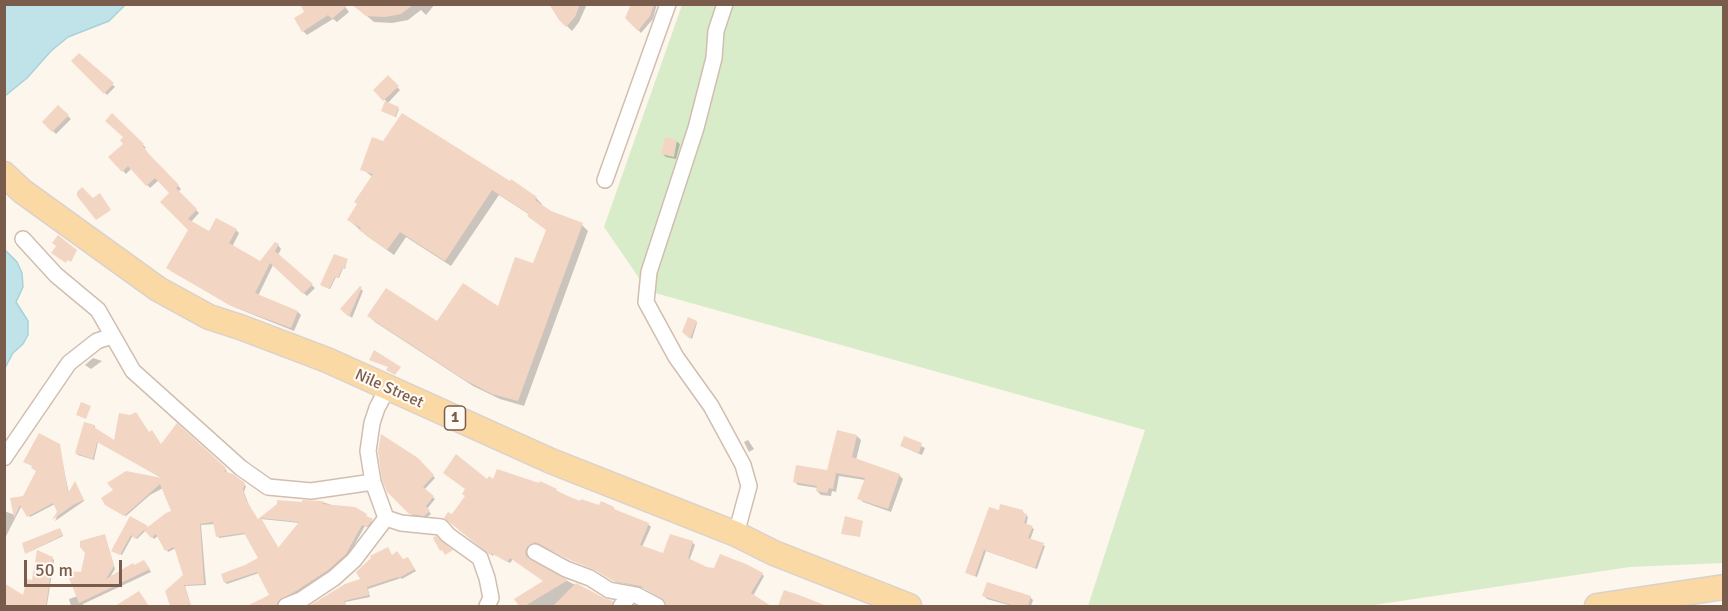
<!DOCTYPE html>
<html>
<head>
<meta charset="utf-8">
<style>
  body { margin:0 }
  #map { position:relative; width:1728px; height:611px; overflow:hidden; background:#fdf6ec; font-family:Signika,sans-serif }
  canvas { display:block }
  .frame { position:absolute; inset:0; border:6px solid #7a5c4d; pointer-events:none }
  .scale { position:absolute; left:24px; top:560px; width:98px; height:27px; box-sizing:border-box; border:3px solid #7a5c4d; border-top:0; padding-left:8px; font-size:18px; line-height:21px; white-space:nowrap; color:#7a5c4d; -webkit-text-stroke:4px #fffaf3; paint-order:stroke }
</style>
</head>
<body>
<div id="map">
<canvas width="1728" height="611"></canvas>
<div class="frame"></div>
<div class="scale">50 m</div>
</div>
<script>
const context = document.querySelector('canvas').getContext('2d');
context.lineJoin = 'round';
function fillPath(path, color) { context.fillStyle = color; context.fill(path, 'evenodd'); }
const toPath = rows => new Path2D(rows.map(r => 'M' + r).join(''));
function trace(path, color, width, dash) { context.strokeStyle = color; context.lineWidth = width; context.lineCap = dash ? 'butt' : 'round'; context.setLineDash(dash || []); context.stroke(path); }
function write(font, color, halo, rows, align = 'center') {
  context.font = font + ' Signika,sans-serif'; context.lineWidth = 4.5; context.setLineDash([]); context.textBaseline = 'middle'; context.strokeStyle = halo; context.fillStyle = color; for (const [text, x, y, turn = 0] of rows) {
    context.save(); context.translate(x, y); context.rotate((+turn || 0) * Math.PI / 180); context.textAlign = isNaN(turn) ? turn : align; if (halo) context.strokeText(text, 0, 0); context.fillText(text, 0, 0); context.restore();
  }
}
fillPath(toPath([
  [682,5,1723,5,1723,563,1630,567,1367,606,1088,606,1145,430,648,291,604,227]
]), '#d8ecc9');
const water = toPath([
  [5,4,125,4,125,5,109,21,68,37,51,51,27,78,5,96,5,4],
  [5,250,17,262,22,273,23,287,16,302,28,321,28,335,23,344,13,353,5,368,5,250]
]);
fillPath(water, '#bfe3e8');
trace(water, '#a5d3da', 1.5);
fillPath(toPath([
  [343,4,349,12,337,22,333,19,307,35,303,31],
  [353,4,435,4,426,15,421,10,408,20,392,23,374,22],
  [551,4,587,4,579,22,572,31,560,19],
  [632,4,657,4,653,19,641,33,627,18],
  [79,55,115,87,107,95,74,61],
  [388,77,400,90,387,104,399,109,396,117,384,112,387,102,375,90],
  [58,107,71,119,56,134,44,122],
  [113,115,146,148,144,149,152,159,181,189,178,192,199,213,191,222,210,234,236,230,239,233,232,247,260,263,278,245,281,249,278,255,315,288,307,296,273,265,258,296,298,312,301,315,294,331,234,307,171,271,190,230,171,193,159,180,150,188,132,168,126,174,110,157,125,144,125,137],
  [373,139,536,198,542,204,541,206,550,212,582,225,588,231,524,406,500,399,473,386,375,322,369,316,438,324,499,308,534,265,548,231,530,215,499,195,451,266,406,237,394,255,367,236,349,220,373,177,362,169],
  [676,141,680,144,676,159,666,157,663,154],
  [347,260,345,269,343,268,339,278,336,277,330,289,323,286],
  [360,288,363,291,352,318,342,309],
  [696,322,697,323,692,339,684,331],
  [93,358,102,361,91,369,85,365],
  [85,423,95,426,95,430,115,443,149,434,162,446,225,469,227,471,226,473,246,486,244,492,248,503,258,521,278,504,322,502,366,515,367,518,373,522,369,528,365,526,348,556,330,572,298,593,280,601,279,606,254,606,271,596,259,573,227,584,225,582,259,559,246,534,219,538,215,524,201,525,206,585,185,586,191,606,177,606,170,603,185,576,176,548,168,552,159,535,154,539,146,530,137,539,133,535,122,555,113,550,131,518,149,529,173,512,163,488,150,495,126,516,109,507,165,480,98,442,94,460,78,455,76,453],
  [261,519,300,523,279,549],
  [857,436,861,440,856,460,899,475,903,479,891,512,863,502,859,498,865,480,839,476,836,492,832,491,831,496,821,495,817,491,818,488,798,485,794,481,828,472],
  [904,438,925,448,922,455,901,446],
  [748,440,754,449,749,452,744,442],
  [59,445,69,494,76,484,84,501,55,521,59,512,55,504,30,517,22,505,4,540,4,511,15,515,12,499,24,497],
  [416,459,435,478,424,490,435,499,427,509,431,514,427,517,413,516,388,491],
  [494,481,541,483,581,503,614,508,615,511,649,525,651,527,642,547,664,555,692,542,695,545,689,561,707,568,762,574,764,576,753,596,769,606,668,606,667,601,644,588,616,582,599,571,537,544,529,549,527,556,531,563,614,604,614,606,520,606,516,600,545,581,513,559,510,563,494,554,493,556,448,520],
  [1000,512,1023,512,1028,517,1026,525,1034,529,1030,540,1045,546,1037,569,986,551,977,577,969,574,967,573],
  [61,531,63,536,27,553],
  [105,536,115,569,109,579,146,564,151,572,83,604,83,606,71,606,69,599,78,596,82,574],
  [392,556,403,561,409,560,416,571,402,579,401,578,368,589,370,597,345,602,346,606,312,606,345,585,363,579],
  [52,558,54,560,47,605,4,606,4,594,24,598,33,582],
  [785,592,799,596,821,606,779,606],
  [984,596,1030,597,1033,600,1031,606,1012,606,987,599]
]), '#0003');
fillPath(toPath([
  [300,4,349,4,332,19,328,15,302,32,294,18,304,12],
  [351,4,414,4,401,14,385,17,366,16],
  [549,4,580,4,575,17,566,27,559,20],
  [631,4,654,4,650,16,638,31,625,18],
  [79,53,114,83,104,94,71,61],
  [388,75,399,86,383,101,373,90],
  [385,101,399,107,395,117,381,111],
  [58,105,69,115,52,132,42,122],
  [112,113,144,144,142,145,149,154,179,185,176,188,197,209,188,219,209,231,216,218,237,229,229,243,260,261,275,242,279,244,275,251,313,284,303,294,270,263,255,293,298,311,291,328,229,305,166,268,188,230,160,202,169,193,155,178,146,186,128,166,122,172,108,157,123,144,120,140,123,137,105,121],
  [402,113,510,181,511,179,537,197,535,200,551,211,583,223,518,401,492,394,465,380,367,316,386,288,437,321,463,283,498,306,515,257,533,263,546,230,527,216,529,214,492,190,445,261,400,232,387,250,359,230,361,228,347,220,357,204,354,202,373,174,360,170,372,137,383,141],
  [665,137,677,140,674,157,661,154],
  [82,187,93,198,100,193,111,210,96,220,77,196,77,192],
  [58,235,77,250,71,262,67,260,66,263,51,253,56,246,52,243],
  [334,254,348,259,344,269,342,268,338,278,335,277,329,289,320,285],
  [360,286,362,287,349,317,340,309],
  [688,317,697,321,690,339,682,332],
  [374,350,401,367,395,375,386,370,388,367,369,360],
  [81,402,91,406,86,419,76,415],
  [136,412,149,432,152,430,161,444,177,423,226,468,224,471,233,474,245,483,243,490,246,500,258,519,277,504,277,500,302,502,302,500,323,501,323,504,355,507,367,514,366,516,373,519,367,527,362,525,346,554,328,570,296,591,279,600,276,606,247,606,269,595,257,572,224,583,221,574,245,565,258,558,244,533,216,537,213,522,200,524,204,584,184,585,191,606,170,606,165,591,183,575,174,547,165,551,156,534,151,538,144,530,166,513,171,511,160,484,124,516,105,505,101,498,113,490,107,483,126,471,162,478,97,442,93,459,75,453,84,422,95,425,94,427,114,440,119,413,130,415],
  [261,518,299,522,278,548],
  [837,430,857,435,852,457,900,474,888,509,857,499,865,478,836,473,833,489,829,488,827,493,816,491,817,486,793,482,796,465,827,470],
  [39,433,60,444,68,493,75,481,84,500,73,505,52,520,57,512,53,503,27,517,20,505,14,518,10,498,23,496,36,471,31,468,32,466,23,462],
  [381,434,418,458,434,475,423,487,434,496,426,506,430,511,424,516,409,514,387,492,382,480,378,451],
  [904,436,922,443,919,453,900,446],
  [456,454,487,479,489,476,493,479,497,469,539,483,540,481,557,489,556,491,580,501,581,499,599,505,601,501,614,507,614,509,649,523,640,545,663,553,670,534,693,541,688,558,707,567,714,568,720,554,746,564,763,573,751,593,771,606,667,606,662,598,641,586,613,581,595,570,570,560,535,542,527,547,525,552,527,558,568,580,525,606,519,606,514,599,543,581,510,558,507,562,491,553,490,555,444,518,448,512,452,514,465,496,462,494,465,489,443,473],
  [1000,504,1023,510,1023,513,1027,514,1024,523,1033,526,1028,538,1044,543,1035,568,984,550,975,576,965,573,989,507,999,510],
  [130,516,148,526,135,539,131,535,120,555,111,551],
  [845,516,863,521,860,537,841,534],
  [60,528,63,535,25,554,22,543],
  [105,534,114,566,106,579,133,563,134,565,144,560,150,569,79,603,66,571,81,572,85,553,80,547,80,541],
  [435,536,436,536,453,550,445,555,442,550,440,551,433,538],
  [388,547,392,555,397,551,403,559,408,557,415,569,399,578,398,577,367,587,369,595,344,601,346,606,309,606,345,584,360,579,356,572,371,558,370,556],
  [37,550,53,557,46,606,4,606,4,583,23,595,27,579,32,580],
  [987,582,1031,596,1028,606,1015,606,982,596],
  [576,583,604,598,613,601,612,606,553,606],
  [784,590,799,595,827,606,778,606],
  [139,591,149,606,115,606]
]), '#f3d5c3');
const street = toPath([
  [725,4,716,31,714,58,696,128,649,272,646,302,676,357,711,406,743,465,749,486,736,534],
  [605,180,668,4],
  [23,239,56,275,98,310,133,371,241,468,268,487,311,491,373,482],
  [387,389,377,408,372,423,368,451,373,482,386,518,401,523,441,527,448,535,480,558,487,578,491,598,487,606],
  [4,458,69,363,97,341,112,336],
  [535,552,566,569,590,578,609,590,636,595,657,606],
  [286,606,301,600,334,578,354,560,386,518],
  [621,606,631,594]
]);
const primary = toPath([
  [4,174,22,191,158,289,209,317,240,327,327,360,551,461,736,534,774,553,909,606],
  [1597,606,1724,587]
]);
trace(street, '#d1beb0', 18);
trace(primary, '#dad1cd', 27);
trace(street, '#fff', 15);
trace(primary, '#fbd9a5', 24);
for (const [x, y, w] of [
  [455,418,21]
]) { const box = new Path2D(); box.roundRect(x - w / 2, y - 12, w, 24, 4.5); context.fillStyle = '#fffaf3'; context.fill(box); trace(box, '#7a5c4d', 1.5); }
write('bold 15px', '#7a5c4d', null, [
  ["1",455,418]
]);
write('16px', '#7a5c4d', '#fffaf3', [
  ["Nile Street",389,389,24]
]);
</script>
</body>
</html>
